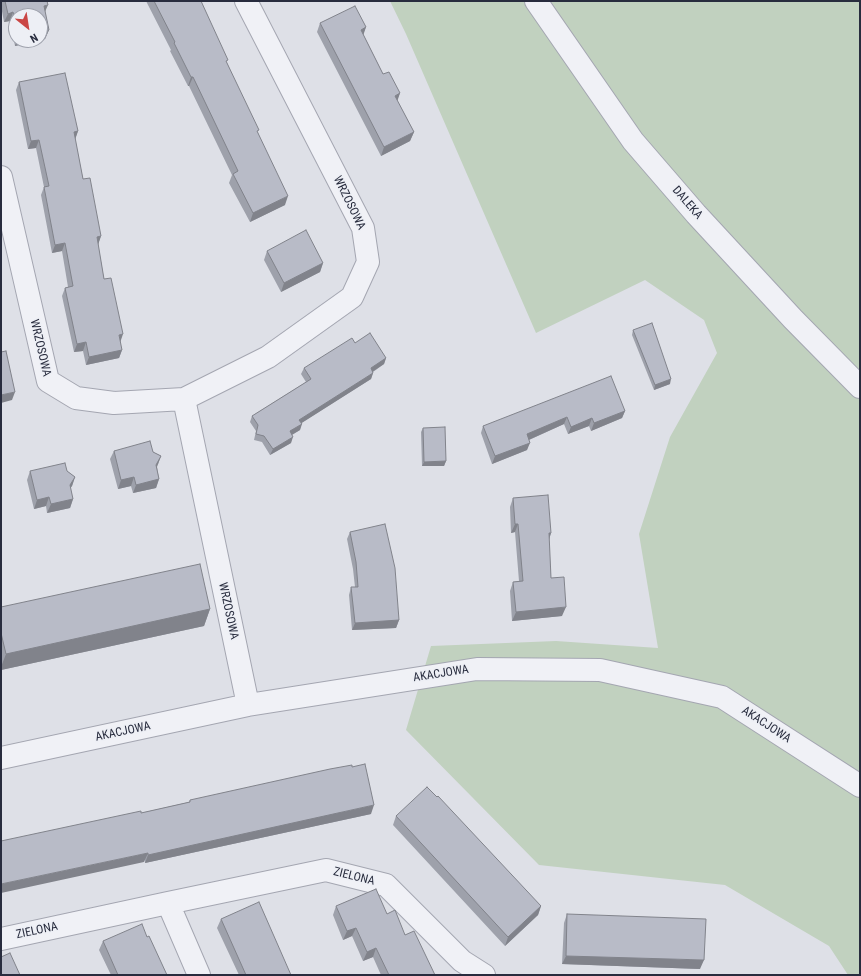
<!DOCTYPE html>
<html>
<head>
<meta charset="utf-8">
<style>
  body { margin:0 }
  #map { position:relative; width:861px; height:976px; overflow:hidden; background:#dee0e7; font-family:"Roboto Condensed",sans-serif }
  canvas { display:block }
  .frame { position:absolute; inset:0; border:2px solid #282c3e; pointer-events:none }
  .north { position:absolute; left:8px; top:8px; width:40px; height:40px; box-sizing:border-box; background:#edeff5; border:1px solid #9ea1ac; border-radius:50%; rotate:150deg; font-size:11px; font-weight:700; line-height:16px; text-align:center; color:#282c3e }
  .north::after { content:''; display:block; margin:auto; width:14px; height:18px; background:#ca4645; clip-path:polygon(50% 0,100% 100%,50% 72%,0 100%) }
</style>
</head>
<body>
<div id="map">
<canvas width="861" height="976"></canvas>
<div class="frame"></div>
<div class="north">N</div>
</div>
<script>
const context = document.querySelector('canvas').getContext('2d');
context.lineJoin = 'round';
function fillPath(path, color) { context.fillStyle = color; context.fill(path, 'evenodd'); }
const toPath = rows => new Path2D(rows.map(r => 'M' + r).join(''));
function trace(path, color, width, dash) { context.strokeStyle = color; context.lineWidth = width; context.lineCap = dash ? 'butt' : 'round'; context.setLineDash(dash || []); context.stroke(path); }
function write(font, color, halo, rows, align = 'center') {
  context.font = font + ' "Roboto Condensed",sans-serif'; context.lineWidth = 3; context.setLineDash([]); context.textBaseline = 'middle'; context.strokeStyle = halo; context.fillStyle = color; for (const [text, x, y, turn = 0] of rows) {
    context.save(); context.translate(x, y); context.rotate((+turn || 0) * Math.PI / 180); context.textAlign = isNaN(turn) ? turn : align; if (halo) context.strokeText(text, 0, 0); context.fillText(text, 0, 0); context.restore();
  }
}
fillPath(toPath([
  [390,1,860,1,860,975,848,975,829,946,725,885,539,865,406,730,431,646,556,641,658,648,639,534,670,437,717,353,704,320,645,280,536,333,406,34]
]), '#c1d1bf');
const minor = toPath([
  [536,1,633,141,696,214,793,319,860,387],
  [1,177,48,381,76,398,114,403,184,399,248,705],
  [184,399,268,357,352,297,368,262,363,228,246,1],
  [1,758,248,705,477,669,600,670,722,697,860,786],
  [168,903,326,870,386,885,462,961,484,975],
  [1,939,168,903,199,975]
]);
trace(minor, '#a4a6b1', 24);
trace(minor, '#f0f1f6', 22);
fillPath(toPath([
  [1,1,47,1,45,12,49,30,45,39,15,46,10,21,4,22,1,6],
  [16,16,40,40,16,40],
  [146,1,201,1,227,63,258,133,285,205,250,222,229,183,232,175,189,86,188,86,170,51,171,50],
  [320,23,366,27,363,34,383,74,400,93,397,100,414,132,410,141,381,156,317,32],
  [19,82,78,131,75,139,83,179,101,236,98,244,104,279,122,350,119,358,86,365,83,351,74,352,62,296,65,288,68,287,62,251,52,253,41,195,44,187,36,148,28,149,16,90],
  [267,251,323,263,320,272,281,292,264,260],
  [633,330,670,384,654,390,632,335],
  [355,343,386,358,384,364,373,372,373,373,371,379,301,423,300,430,292,435,291,443,270,455,262,442,254,440,256,431,250,422,252,416,306,382,301,374,304,368],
  [625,411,622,418,591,431,589,426,568,434,564,424,529,440,527,450,492,464,481,433,483,426],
  [423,428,446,461,444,466,422,466,421,432],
  [114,451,153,452,161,456,157,467,159,479,156,488,133,493,131,486,118,489,110,459],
  [30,471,67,471,75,477,72,486,70,488,73,499,70,508,47,513,46,506,34,509,27,480],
  [513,498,551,533,549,540,551,578,562,616,512,621,510,591,513,582,519,581,515,532,511,533,510,507],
  [350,532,399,620,396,628,352,630,349,595,351,587,355,587,353,569,347,539],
  [1,607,210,609,204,626,1,670],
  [190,800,371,814,145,863,141,813,189,802],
  [396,816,541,906,538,915,505,946,393,825],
  [336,906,387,914,405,935,435,975,381,975,373,957,363,961,352,936,343,940,333,915],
  [567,914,700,969,562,964,564,923],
  [221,919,291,975,239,975,217,928],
  [147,937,167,975,111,975,99,950,103,941]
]), '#9ea1ab');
fillPath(toPath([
  [48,5,44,14,44,6],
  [13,12,10,21,4,22,8,14],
  [366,27,363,36,361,30],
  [49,30,45,39,15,46,17,40,40,40,40,32],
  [191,77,193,77,189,86,188,86],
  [400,93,397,102,395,96],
  [78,131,75,140,74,132],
  [414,132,410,141,381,156,384,147],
  [39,140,36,148,28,149,31,141],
  [288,196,285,205,250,222,253,213],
  [101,236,98,245,97,237],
  [65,243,62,251,52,253,55,245],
  [323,263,320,272,281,292,284,283],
  [123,334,120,343,119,335],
  [86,342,83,351,74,352,77,344],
  [122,350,119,358,86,365,89,357],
  [386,358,384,364,369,374,371,368],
  [373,373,371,379,297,426,299,420],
  [671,379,670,384,654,390,655,385],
  [15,392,12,400,1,403,1,395],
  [625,411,622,418,591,431,594,423],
  [567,417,564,424,524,442,527,434],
  [592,418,589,426,568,434,571,427],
  [302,424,300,430,288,437,290,431],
  [293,437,291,443,270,455,273,449],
  [530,443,527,450,492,464,495,456],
  [161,456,158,464,153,474,156,465],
  [446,461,444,466,422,466,424,462],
  [75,477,72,486,66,494,70,485],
  [134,477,131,486,118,489,121,480],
  [159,479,156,488,133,493,136,485],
  [49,497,46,506,34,509,37,500],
  [73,499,70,508,47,513,51,504],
  [515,524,518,524,515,532,511,533],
  [549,533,551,533,548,542],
  [566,607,562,616,512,621,516,612],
  [210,609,204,626,1,670,1,667,6,654],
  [399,620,396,628,352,630,355,623],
  [374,805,371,814,145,863,148,855],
  [148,853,144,862,1,893,1,884],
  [541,906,538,915,505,946,508,937],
  [356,928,352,936,343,940,347,931],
  [376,948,373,957,363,961,367,952],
  [566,956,704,960,700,969,562,964]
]), '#81838b');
const building = toPath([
  [5,1,47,1,48,5,44,6,49,30,40,32,40,16,16,16,16,25,13,12,8,14,5,1],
  [154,1,201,1,228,60,226,61,259,130,257,131,288,196,253,213,233,174,238,171,193,77,191,77,174,43,175,42,154,1],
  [355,6,366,27,361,30,383,74,389,72,400,93,395,96,414,132,384,147,320,23,355,6],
  [65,73,78,131,74,132,83,179,90,178,101,236,97,237,104,279,111,278,123,334,119,335,122,350,89,357,86,342,77,344,65,288,73,286,65,243,55,245,44,187,49,186,39,140,31,141,19,82,65,73],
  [306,230,323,263,284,283,267,251,306,230],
  [652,323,671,379,655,385,633,330,652,323],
  [370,333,386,358,371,368,373,373,299,420,302,424,290,431,293,437,273,449,264,436,256,434,258,425,252,416,311,379,304,368,352,338,355,343,370,333],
  [6,351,15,392,1,395,1,352,6,351],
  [611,376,625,411,594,423,592,418,571,427,567,417,527,434,530,443,495,456,483,426,611,376],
  [445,427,446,461,424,462,423,428,445,427],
  [150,441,153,452,161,456,156,465,159,479,136,485,134,477,121,480,114,451,150,441],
  [65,463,67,471,75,477,70,485,73,499,51,504,49,497,37,500,30,471,65,463],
  [548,495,551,533,549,533,551,578,564,577,566,607,516,612,513,582,523,581,518,524,515,524,513,498,548,495],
  [385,524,395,568,399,620,355,623,351,587,358,587,356,562,350,532,385,524],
  [200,564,210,609,6,654,1,633,1,607,200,564],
  [365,764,374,805,148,855,148,853,1,884,1,841,141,811,141,813,190,802,190,800,330,769,352,765,352,767,365,764],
  [427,787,437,797,438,796,541,906,508,937,396,816,427,787],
  [376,889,387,914,395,910,405,935,414,931,435,975,389,975,376,948,367,952,356,928,347,931,336,906,376,889],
  [259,902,291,975,246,975,221,919,259,902],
  [567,914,706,919,704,960,566,956,567,914],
  [142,924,147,937,149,936,167,975,118,975,103,941,142,924],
  [10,953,20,975,1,975,1,957,10,953]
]);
fillPath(building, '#b8bbc7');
trace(building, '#81838b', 1);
write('12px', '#282c3e', '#edeff5', [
  ["WRZOSOWA",349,203,64],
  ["DALEKA",687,203,49],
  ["WRZOSOWA",40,348,77],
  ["WRZOSOWA",228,611,78],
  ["AKACJOWA",441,674,-9],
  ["AKACJOWA",766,725,33],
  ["AKACJOWA",123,732,-12],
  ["ZIELONA",354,877,14],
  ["ZIELONA",37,931,-12]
]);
</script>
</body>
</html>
